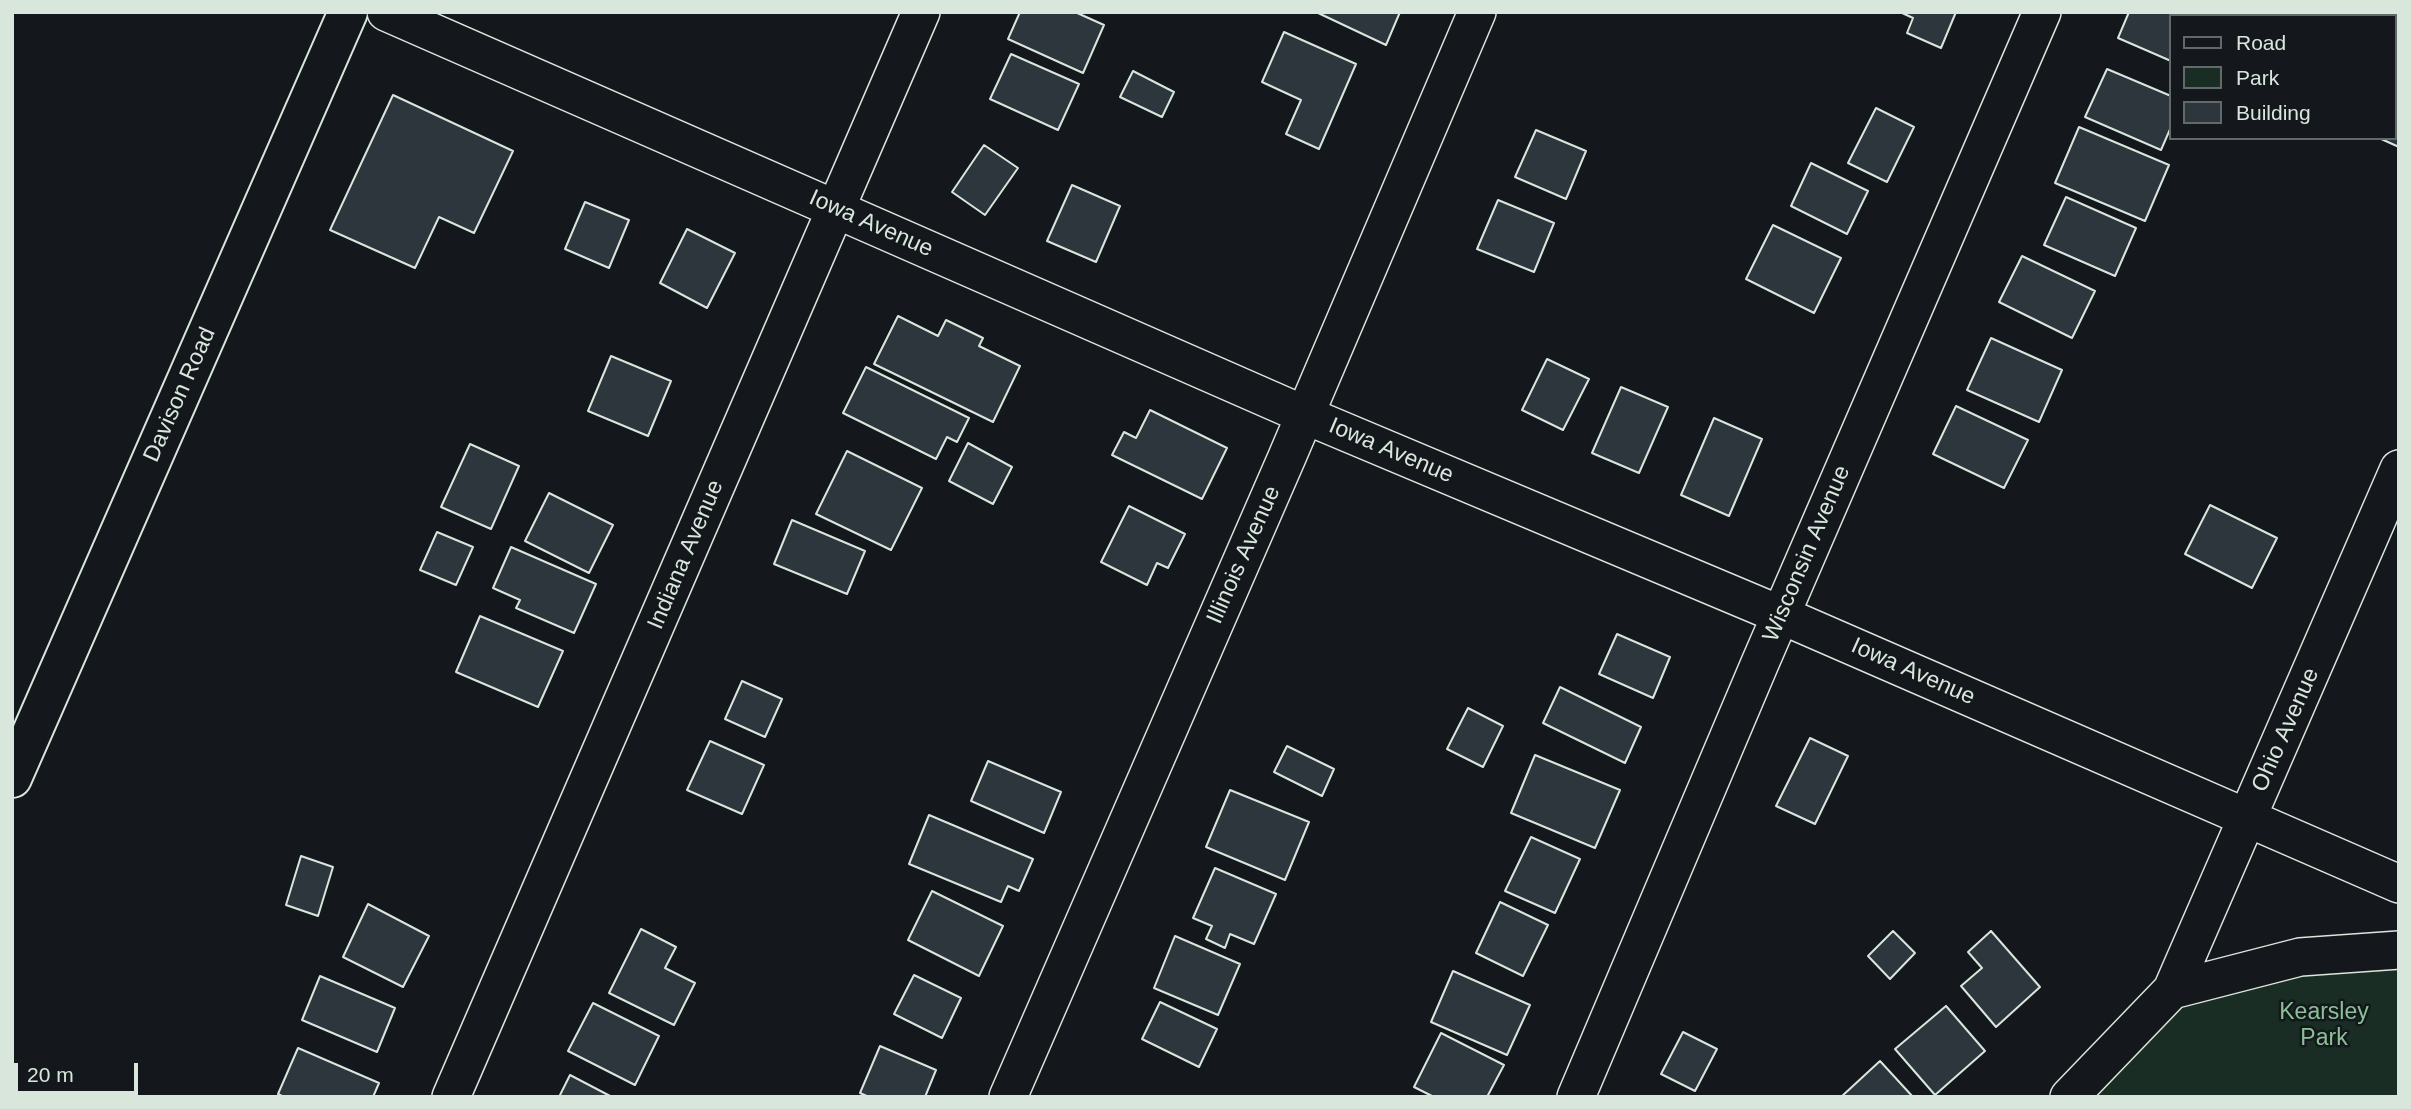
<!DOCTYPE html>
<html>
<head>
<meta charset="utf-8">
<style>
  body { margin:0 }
  #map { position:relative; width:2411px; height:1109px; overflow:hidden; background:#14181c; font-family:Arial,sans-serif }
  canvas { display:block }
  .frame { position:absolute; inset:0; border:14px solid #d8e6dc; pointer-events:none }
  .legend { position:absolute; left:2169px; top:14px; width:228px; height:126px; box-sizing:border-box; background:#14181c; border:2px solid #626a69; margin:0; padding:9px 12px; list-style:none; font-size:21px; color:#d8e6dc }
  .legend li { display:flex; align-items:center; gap:14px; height:35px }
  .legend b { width:35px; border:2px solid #626a69 }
  .scale { position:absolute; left:14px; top:1063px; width:124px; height:32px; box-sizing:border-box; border:4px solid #d8e6dc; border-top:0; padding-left:9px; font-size:21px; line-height:24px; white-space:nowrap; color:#d8e6dc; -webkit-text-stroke:5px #14181c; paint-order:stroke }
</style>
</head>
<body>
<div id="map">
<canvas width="2411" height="1109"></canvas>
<div class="frame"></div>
<ul class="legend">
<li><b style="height:9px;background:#14181c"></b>Road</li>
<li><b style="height:19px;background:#1a2d24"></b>Park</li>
<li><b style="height:19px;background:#2c363c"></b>Building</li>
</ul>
<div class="scale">20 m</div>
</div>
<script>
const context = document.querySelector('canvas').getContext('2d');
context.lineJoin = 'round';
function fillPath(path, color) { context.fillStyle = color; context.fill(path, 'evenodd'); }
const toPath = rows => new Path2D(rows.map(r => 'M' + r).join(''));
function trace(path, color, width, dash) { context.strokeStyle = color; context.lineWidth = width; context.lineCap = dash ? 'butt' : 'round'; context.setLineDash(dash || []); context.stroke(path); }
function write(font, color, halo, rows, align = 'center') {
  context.font = font + ' Arial,sans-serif'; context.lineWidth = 5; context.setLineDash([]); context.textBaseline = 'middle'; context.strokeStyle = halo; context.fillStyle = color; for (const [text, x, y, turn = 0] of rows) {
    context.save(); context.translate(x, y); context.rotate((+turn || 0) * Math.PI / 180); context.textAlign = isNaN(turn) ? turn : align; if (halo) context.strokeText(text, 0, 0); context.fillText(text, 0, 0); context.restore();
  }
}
const green = toPath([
  [2399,950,2399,1097,2069,1097,2172,990,2399,950]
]);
fillPath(green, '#1a2d24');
trace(green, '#939e99', 2);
const building = toPath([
  [1020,12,1075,12,1104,25,1083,73,1008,39,1020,12],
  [1316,12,1400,12,1386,45,1316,12],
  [1900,12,1956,12,1941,48,1907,33,1913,18,1900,12],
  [2129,12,2174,12,2182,16,2171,16,2171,61,2118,38,2129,12],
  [1284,32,1356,64,1319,149,1286,134,1301,100,1262,82,1284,32],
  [1011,54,1079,84,1058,130,990,99,1011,54],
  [2107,69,2171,96,2171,127,2161,150,2085,117,2107,69],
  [1133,71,1174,92,1162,117,1120,97,1133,71],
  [393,95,513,151,474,233,439,217,415,268,330,230,393,95],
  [2395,96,2399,98,2399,147,2379,138,2395,138,2395,96],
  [1876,108,1914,127,1887,182,1848,163,1876,108],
  [2079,127,2169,165,2145,221,2055,183,2079,127],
  [1536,130,1586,151,1566,199,1515,177,1536,130],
  [984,145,1018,168,985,215,952,192,984,145],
  [1811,163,1868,191,1847,234,1791,206,1811,163],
  [1072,185,1120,206,1096,262,1047,241,1072,185],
  [2066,197,2136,228,2115,276,2044,245,2066,197],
  [1498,200,1554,223,1534,272,1477,249,1498,200],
  [585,202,629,220,609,268,565,249,585,202],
  [1773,225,1841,258,1814,313,1746,279,1773,225],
  [687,229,735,253,707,308,660,283,687,229],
  [2022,256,2095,291,2072,338,1999,302,2022,256],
  [898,316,938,336,946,320,983,338,979,346,1020,366,993,422,874,364,898,316],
  [1991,338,2062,370,2039,422,1967,390,1991,338],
  [611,356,671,381,648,436,588,411,611,356],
  [1547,359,1589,379,1563,430,1522,410,1547,359],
  [866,367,969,418,957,442,947,437,936,459,843,413,866,367],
  [1621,387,1668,407,1639,473,1592,453,1621,387],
  [1956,406,2028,440,2004,488,1933,454,1956,406],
  [1150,410,1227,448,1202,499,1112,455,1124,432,1136,438,1150,410],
  [1714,418,1762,439,1729,516,1681,495,1714,418],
  [968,443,1012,467,993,504,949,481,968,443],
  [470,444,519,466,491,529,441,507,470,444],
  [847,451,922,488,891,550,816,514,847,451],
  [549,493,613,525,589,573,525,541,549,493],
  [2210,505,2277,538,2252,588,2185,554,2210,505],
  [1129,506,1185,534,1168,568,1157,563,1147,585,1101,562,1129,506],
  [792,520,865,551,847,594,774,564,792,520],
  [437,532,473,547,456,585,420,570,437,532],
  [511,547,596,584,574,633,516,608,520,600,493,588,511,547],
  [480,616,563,651,538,707,456,672,480,616],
  [1617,634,1670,657,1653,698,1599,674,1617,634],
  [742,681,782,699,765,737,725,719,742,681],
  [1560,687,1641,727,1625,763,1543,723,1560,687],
  [1468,708,1503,726,1483,767,1447,749,1468,708],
  [1810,738,1848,756,1815,824,1776,806,1810,738],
  [710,741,764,765,742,814,687,790,710,741],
  [1287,746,1334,769,1322,796,1274,772,1287,746],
  [1535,755,1620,790,1595,848,1511,813,1535,755],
  [988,761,1061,792,1044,833,971,801,988,761],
  [1230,790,1309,822,1285,880,1206,847,1230,790],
  [929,815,1033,859,1019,891,1008,886,1001,902,909,864,929,815],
  [1531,837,1580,859,1555,913,1505,891,1531,837],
  [301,856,333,867,318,916,286,905,301,856],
  [1215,868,1276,894,1254,944,1230,934,1225,948,1206,939,1212,926,1193,918,1215,868],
  [932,891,1003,926,979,976,908,940,932,891],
  [1500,902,1548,925,1523,976,1476,953,1500,902],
  [368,904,429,936,403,987,343,957,368,904],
  [641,929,676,947,665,968,695,983,674,1025,609,993,641,929],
  [1893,931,1915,953,1890,979,1868,956,1893,931],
  [1991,931,2040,987,1996,1027,1961,986,1982,968,1968,952,1991,931],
  [1175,936,1240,964,1218,1015,1154,988,1175,936],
  [1453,971,1530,1005,1507,1055,1431,1022,1453,971],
  [914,975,961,998,942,1038,894,1014,914,975],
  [320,976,395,1008,377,1052,302,1020,320,976],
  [1160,1002,1217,1029,1199,1067,1142,1039,1160,1002],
  [593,1003,659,1036,635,1085,568,1051,593,1003],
  [1946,1006,1985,1051,1935,1095,1895,1049,1946,1006],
  [1683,1032,1717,1049,1695,1091,1661,1074,1683,1032],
  [1441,1033,1504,1065,1487,1097,1434,1097,1414,1087,1441,1033],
  [880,1046,936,1070,925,1097,869,1097,860,1093,880,1046],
  [298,1048,379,1083,373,1097,284,1097,278,1094,298,1048],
  [1880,1061,1913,1097,1841,1097,1880,1061],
  [570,1075,612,1097,559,1097,570,1075]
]);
fillPath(building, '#2c363c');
trace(building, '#d8e6dc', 2);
const street = toPath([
  [386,12,1305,415,1781,615,2399,884],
  [2172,990,2399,469],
  [451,1097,921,12],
  [1008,1097,1287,457,1477,12],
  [1576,1097,1760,663,2042,12],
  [2069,1097,2172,990,2300,957,2399,950]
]);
const secondary = toPath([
  [12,778,348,12]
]);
trace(street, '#d8e6dc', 40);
trace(secondary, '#d8e6dc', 42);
trace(street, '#14181c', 37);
trace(secondary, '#14181c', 38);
write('23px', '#d8e6dc', '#14181c', [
  ["Iowa Avenue",871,224,24],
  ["Davison Road",180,395,-66],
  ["Iowa Avenue",1391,451,23],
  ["Wisconsin Avenue",1807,554,-67],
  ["Indiana Avenue",686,555,-67],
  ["Illinois Avenue",1244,555,-66],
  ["Iowa Avenue",1913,672,24],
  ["Ohio Avenue",2286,730,-66]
]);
write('23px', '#8ac095', '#14181c', [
  ["Kearsley",2324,1013],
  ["Park",2324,1039]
]);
</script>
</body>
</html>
